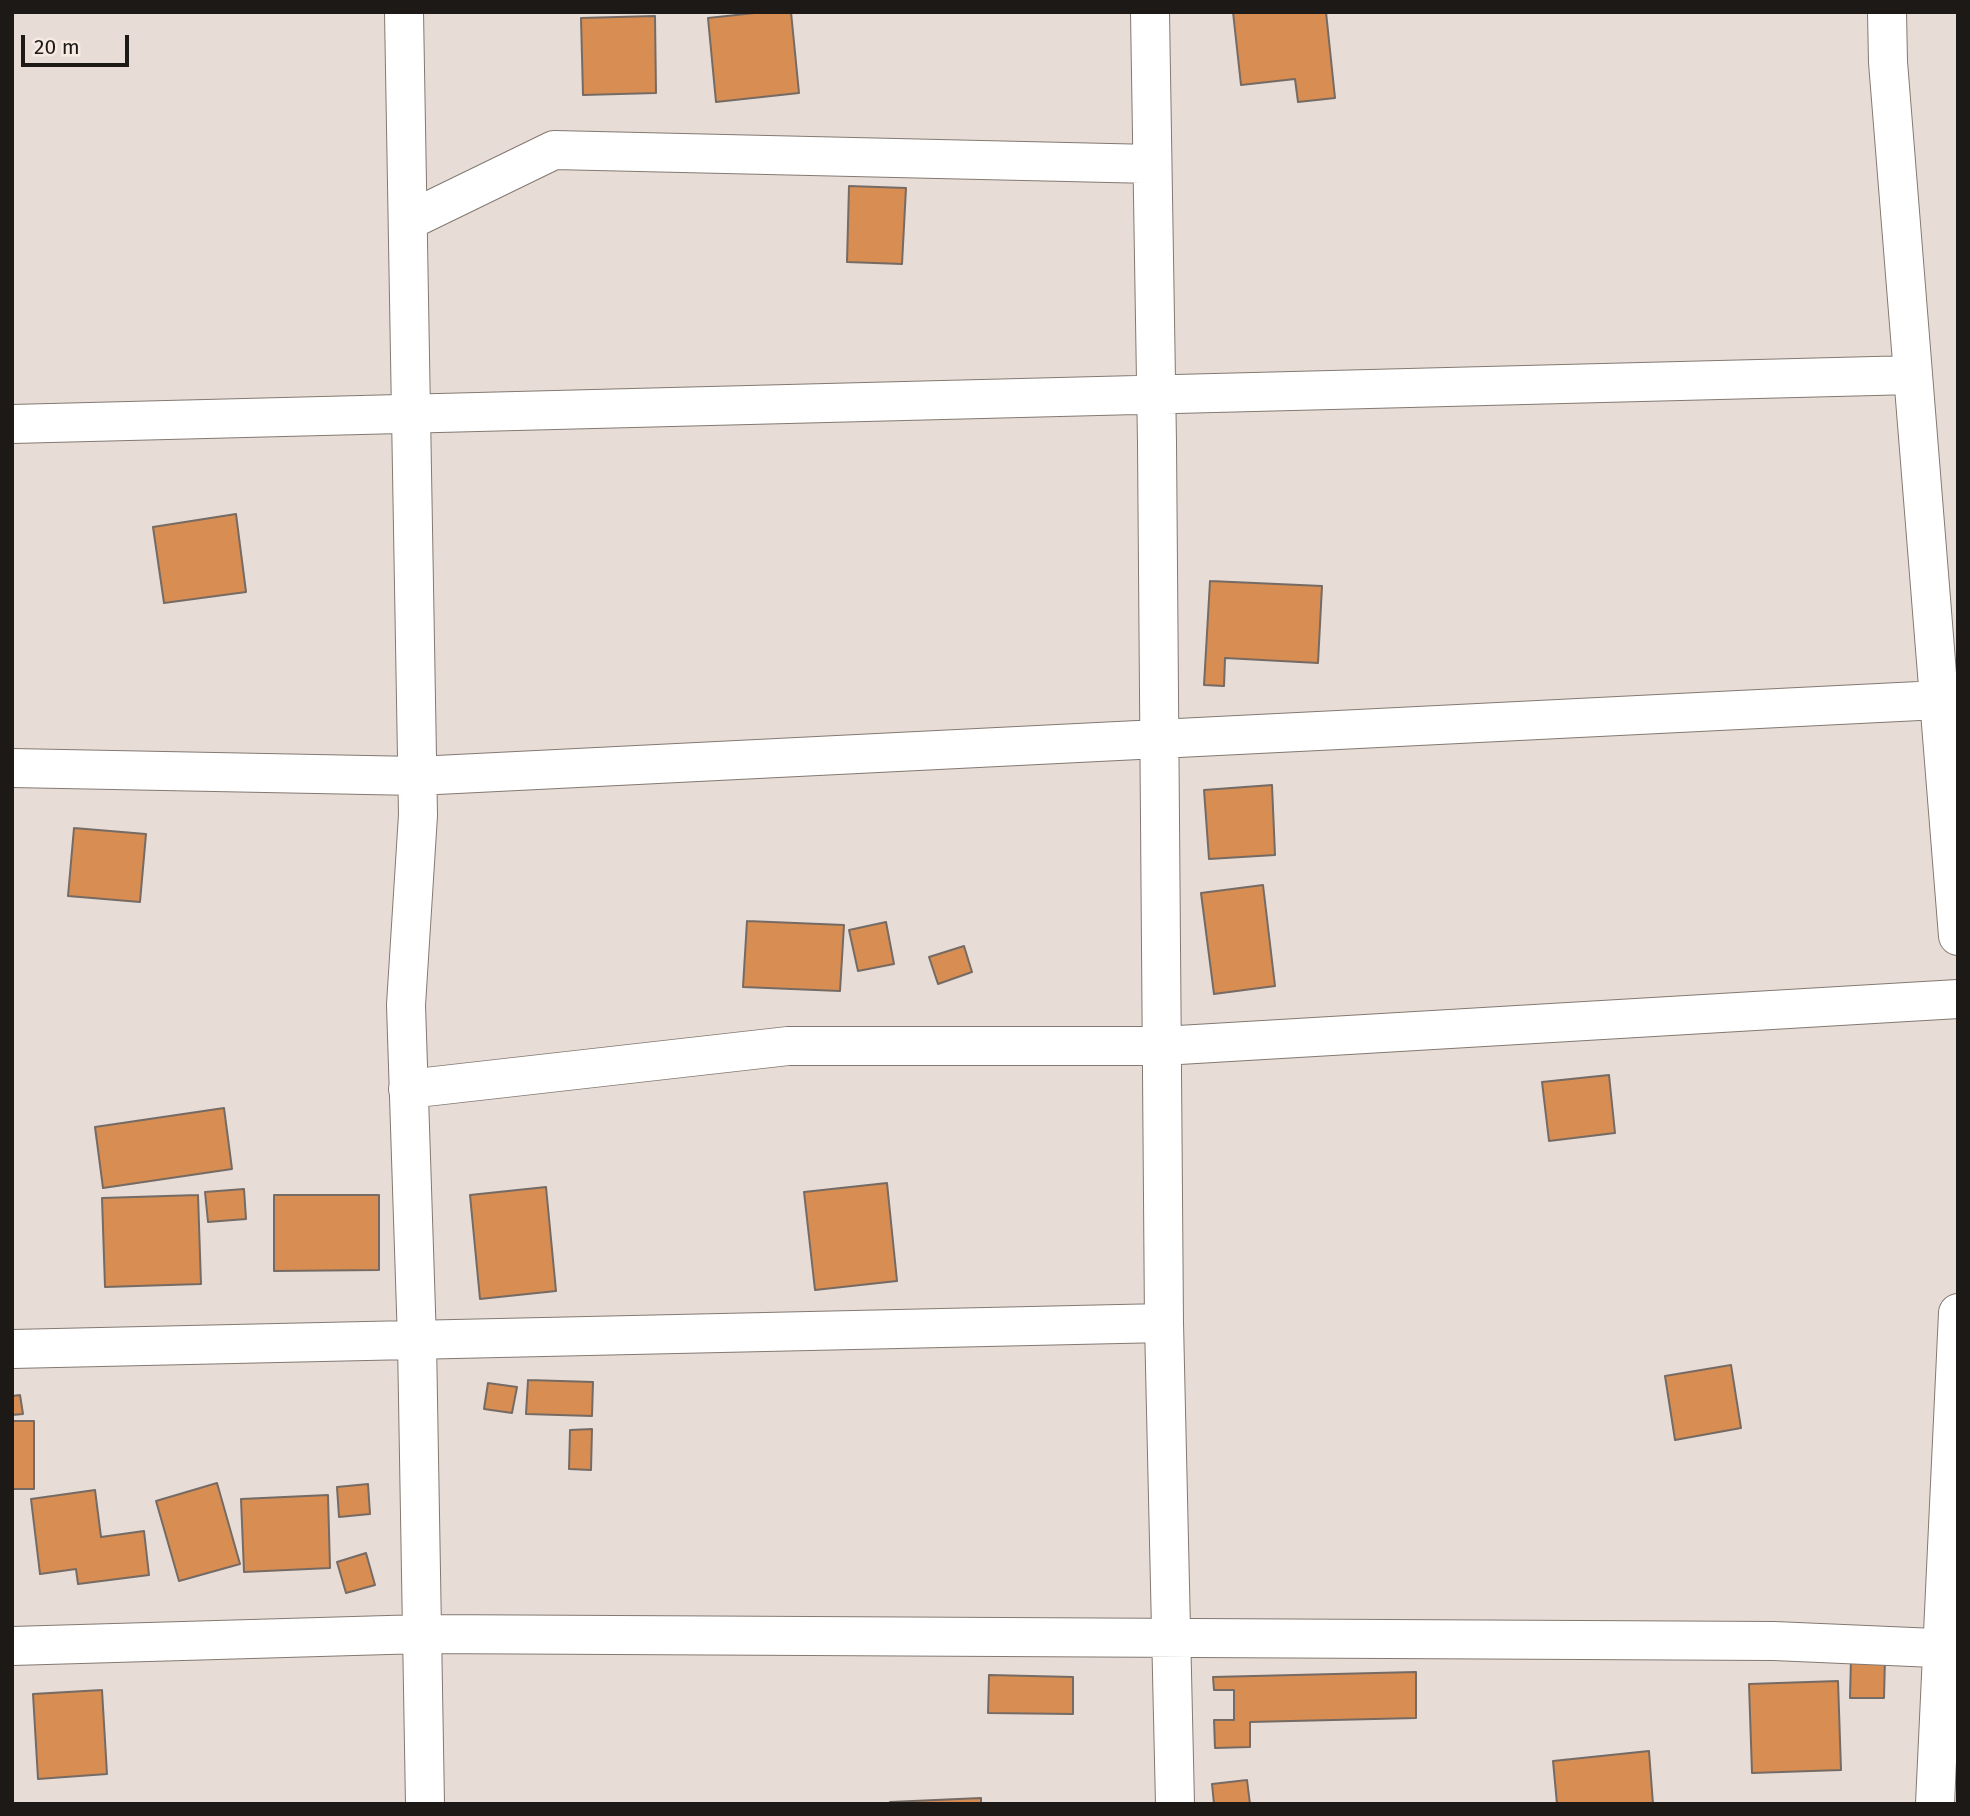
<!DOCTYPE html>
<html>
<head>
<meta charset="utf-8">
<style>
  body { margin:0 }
  #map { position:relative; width:1970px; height:1816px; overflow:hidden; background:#e8ddd6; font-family:"Fira Sans",sans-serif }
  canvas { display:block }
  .frame { position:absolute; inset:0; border:14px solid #1d1916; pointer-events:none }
  .scale { position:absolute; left:21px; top:35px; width:108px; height:32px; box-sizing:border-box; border:4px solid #1d1916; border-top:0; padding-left:9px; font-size:21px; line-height:24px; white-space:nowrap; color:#1d1916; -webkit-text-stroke:5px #f6eae3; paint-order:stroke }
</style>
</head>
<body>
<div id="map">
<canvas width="1970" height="1816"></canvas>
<div class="frame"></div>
<div class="scale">20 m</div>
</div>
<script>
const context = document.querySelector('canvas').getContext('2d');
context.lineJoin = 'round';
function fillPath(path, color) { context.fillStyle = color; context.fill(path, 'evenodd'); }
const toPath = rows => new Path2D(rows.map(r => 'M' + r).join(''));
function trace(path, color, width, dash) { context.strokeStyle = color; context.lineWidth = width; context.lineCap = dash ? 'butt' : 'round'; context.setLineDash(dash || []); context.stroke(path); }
const building = toPath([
  [764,12,791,12,799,93,716,102,708,18,764,12],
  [1233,12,1326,12,1335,98,1298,102,1295,79,1241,85,1233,12],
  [655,16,656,93,583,95,581,18,655,16],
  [849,186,906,188,902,264,847,262,849,186],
  [236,514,246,592,164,603,153,527,236,514],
  [1210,581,1322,586,1318,663,1225,658,1224,686,1204,685,1210,581],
  [1272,785,1275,855,1209,859,1204,790,1272,785],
  [74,828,146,834,140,902,68,896,74,828],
  [1263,885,1275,986,1214,994,1201,893,1263,885],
  [747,921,844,925,840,991,743,987,747,921],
  [886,922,894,964,858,971,849,930,886,922],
  [964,946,972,972,938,984,929,957,964,946],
  [1609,1075,1615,1133,1549,1141,1542,1082,1609,1075],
  [224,1108,232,1169,103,1188,95,1127,224,1108],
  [887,1183,897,1281,815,1290,804,1192,887,1183],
  [546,1187,556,1291,480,1299,470,1195,546,1187],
  [244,1189,246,1219,208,1222,205,1192,244,1189],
  [198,1195,201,1284,105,1287,102,1198,198,1195],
  [274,1195,379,1195,379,1270,274,1271,274,1195],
  [1731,1365,1741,1428,1675,1440,1665,1376,1731,1365],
  [528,1380,593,1382,592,1416,526,1414,528,1380],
  [488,1383,517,1387,512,1413,484,1409,488,1383],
  [20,1395,23,1414,12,1415,12,1396,20,1395],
  [12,1421,34,1421,34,1489,12,1489,12,1421],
  [592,1429,591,1470,569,1469,570,1430,592,1429],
  [217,1483,240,1564,179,1581,156,1501,217,1483],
  [368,1484,370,1514,339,1517,337,1487,368,1484],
  [95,1490,101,1537,144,1531,149,1575,78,1584,76,1569,40,1574,31,1499,95,1490],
  [328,1495,330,1568,244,1572,241,1499,328,1495],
  [366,1553,375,1585,346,1593,337,1562,366,1553],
  [1851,1658,1885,1658,1884,1698,1850,1698,1851,1658],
  [1416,1672,1416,1718,1250,1722,1250,1747,1215,1748,1214,1720,1234,1720,1234,1690,1214,1690,1213,1677,1416,1672],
  [989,1675,1073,1677,1073,1714,988,1713,989,1675],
  [1838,1681,1841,1770,1752,1773,1749,1684,1838,1681],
  [102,1690,107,1774,38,1779,33,1694,102,1690],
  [1649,1751,1653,1804,1557,1804,1553,1761,1649,1751],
  [1247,1780,1250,1804,1214,1804,1212,1784,1247,1780],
  [981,1798,981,1804,890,1804,890,1802,981,1798]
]);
fillPath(building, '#d88d52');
trace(building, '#756b64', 2);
const minor = toPath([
  [404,12,418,815,406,1005,417,1341,425,1804],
  [1887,12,1888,62,1958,936],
  [408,221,554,150,1152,164],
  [12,424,1913,375],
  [12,768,417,776,1939,700],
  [408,1089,788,1046,1162,1046,1958,999],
  [1164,1323,1175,1804],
  [12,1349,1164,1323,1157,443,1150,12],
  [12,1646,422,1634,1774,1641,1958,1649],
  [1935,1804,1958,1313]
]);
trace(minor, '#837972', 40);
trace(minor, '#fff', 38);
</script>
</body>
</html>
